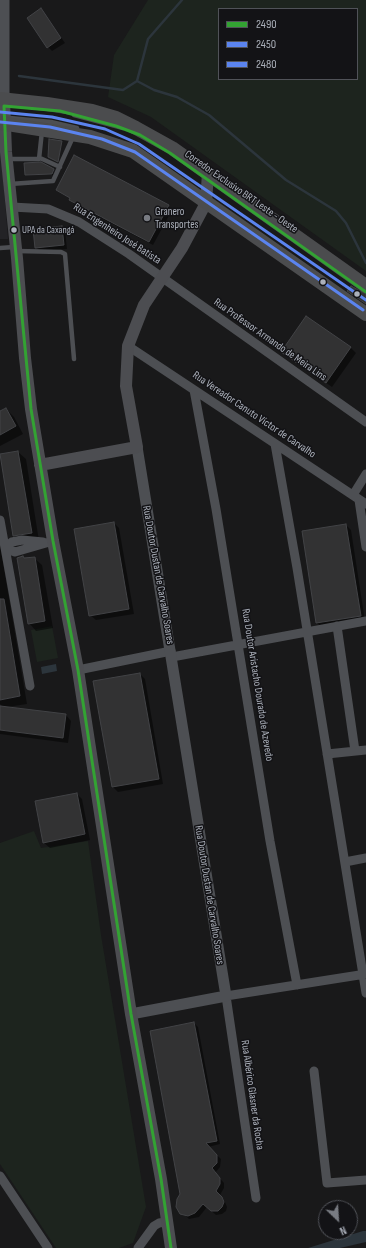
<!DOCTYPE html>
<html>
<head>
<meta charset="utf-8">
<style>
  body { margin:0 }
  #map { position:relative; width:366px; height:1248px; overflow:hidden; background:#19191a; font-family:"Sofia Sans Condensed",sans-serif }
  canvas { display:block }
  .legend { position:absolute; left:218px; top:8px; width:140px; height:72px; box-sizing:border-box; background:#131316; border:1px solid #505258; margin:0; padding:5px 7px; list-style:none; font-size:12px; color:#abb0ba }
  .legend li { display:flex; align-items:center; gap:8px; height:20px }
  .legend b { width:20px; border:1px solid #505258 }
  .north { position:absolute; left:318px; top:1200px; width:40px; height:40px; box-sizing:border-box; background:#131316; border:1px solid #505258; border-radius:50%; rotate:155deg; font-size:11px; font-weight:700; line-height:16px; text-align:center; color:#abb0ba }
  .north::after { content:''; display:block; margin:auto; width:14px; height:18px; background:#787b82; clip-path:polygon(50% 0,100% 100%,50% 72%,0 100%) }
</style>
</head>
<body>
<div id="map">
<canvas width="366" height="1248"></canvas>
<ul class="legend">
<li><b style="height:5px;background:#33a233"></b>2490</li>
<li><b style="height:5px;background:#5b84ef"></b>2450</li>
<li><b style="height:5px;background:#5b84ef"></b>2480</li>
</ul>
<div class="north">N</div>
</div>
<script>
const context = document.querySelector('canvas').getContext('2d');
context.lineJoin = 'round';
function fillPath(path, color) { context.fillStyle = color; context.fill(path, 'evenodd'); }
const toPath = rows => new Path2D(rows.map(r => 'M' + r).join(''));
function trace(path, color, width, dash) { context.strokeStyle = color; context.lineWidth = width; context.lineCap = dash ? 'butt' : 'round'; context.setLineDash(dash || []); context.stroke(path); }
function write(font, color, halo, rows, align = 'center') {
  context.font = font + ' "Sofia Sans Condensed",sans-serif'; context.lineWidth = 3; context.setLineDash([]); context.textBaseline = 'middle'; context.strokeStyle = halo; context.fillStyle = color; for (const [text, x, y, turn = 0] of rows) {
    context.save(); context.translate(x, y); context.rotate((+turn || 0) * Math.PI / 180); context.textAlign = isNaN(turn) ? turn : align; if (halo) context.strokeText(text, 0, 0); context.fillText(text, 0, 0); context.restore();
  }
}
fillPath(toPath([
  [0,137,1,151,8,239,0,239]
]), '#232326');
fillPath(toPath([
  [148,0,366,0,366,271,151,117,108,97,114,55],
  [219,9,357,9,357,79,219,79],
  [52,626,58,658,37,662,31,630],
  [34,831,41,848,88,841,101,935,146,1207,133,1243,119,1248,56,1248,0,1164,0,843]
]), '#1d241e');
fillPath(toPath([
  [56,664,57,671,42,674,41,667],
  [363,1231,366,1231,366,1242,340,1248,308,1248]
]), '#2c353c');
fillPath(toPath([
  [41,9,65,43,52,51,48,47],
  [61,142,62,143,58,162,49,157],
  [40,163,54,169,53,175,26,175,25,164],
  [57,190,168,206,172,210,153,245,74,204,71,199],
  [61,227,65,231,67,249,40,251,36,247],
  [351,348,356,353,332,387,282,352],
  [6,409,14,417,23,434,0,446,0,412],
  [18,452,26,459,39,541,21,543,14,535],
  [114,523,119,528,134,614,96,620,90,615,76,530],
  [346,525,351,530,365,621,323,628,317,623],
  [0,545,27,704,7,707,66,715,71,721,68,743,0,734,0,707,3,707,0,704],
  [23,557,25,559,34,558,42,565,53,628,36,631,29,623],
  [140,674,145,679,163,784,118,792,113,787],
  [77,794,82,799,90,840,50,848,44,843],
  [194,1023,198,1027,220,1144,208,1147,221,1159,220,1167,215,1173,224,1183,224,1188,220,1195,225,1202,227,1207,226,1211,222,1214,216,1215,207,1207,199,1217,189,1219,177,1207,181,1194]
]), '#0007');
trace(toPath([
  [19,76,123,90,137,81,148,39,182,0],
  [137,81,154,90,177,97,209,115,286,180,336,211,346,223,366,263]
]), '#2c353c', 2.5);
const building = toPath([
  [41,8,61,38,47,48,27,18,41,8],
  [49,139,62,141,58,162,48,157,49,139],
  [74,155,169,205,149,242,69,200,70,198,56,190,74,155],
  [41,162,54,169,52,174,25,175,24,163,41,162],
  [62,226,64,245,35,248,33,229,62,226],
  [351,286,366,294,366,304,347,291,351,286],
  [306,316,351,347,326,383,281,352,306,316],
  [6,408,16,426,0,435,0,411,6,408],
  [18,451,32,533,13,536,0,454,18,451],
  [114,522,129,609,89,616,74,529,114,522],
  [346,524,361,616,316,623,302,531,346,524],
  [23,556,24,558,35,557,45,621,28,624,17,558,23,556],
  [0,599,4,599,20,696,0,700,0,599],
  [140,673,159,779,112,787,93,681,140,673],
  [0,706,66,714,63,738,0,730,0,706],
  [77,793,85,834,43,843,35,801,77,793],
  [194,1022,217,1141,206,1143,217,1155,217,1163,212,1168,220,1178,220,1184,216,1191,222,1197,224,1202,222,1207,218,1211,211,1211,203,1204,195,1213,188,1216,180,1214,176,1207,177,1199,180,1194,150,1031,194,1022]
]);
fillPath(building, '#323233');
trace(building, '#424346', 1);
trace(toPath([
  [74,115,123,128],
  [10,118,51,122,77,128],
  [40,158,60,167],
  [7,159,39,159,42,131],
  [10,184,53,181,73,137],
  [0,248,14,247],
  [17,251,61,252,65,254,74,359]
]), '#4d4f53', 4.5);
trace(toPath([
  [12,207,48,209,79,222,129,254,366,422],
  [128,346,366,504],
  [194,390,216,509,270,841,297,985],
  [275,444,297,568,366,993],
  [353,495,366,474],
  [359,500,366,547],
  [0,520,30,686],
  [43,542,22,540,12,542,5,548,15,552,53,541],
  [337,626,355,751],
  [172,657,366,621],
  [78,670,171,651],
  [327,754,366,750],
  [345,862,366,858],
  [314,1071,327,1183,366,1180],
  [0,1176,48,1248],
  [256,1198,226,996,366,974],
  [138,1248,154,1226,159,1223,166,1222]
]), '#4d4f53', 9);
trace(toPath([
  [4,99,4,0],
  [131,1014,226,996,137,447]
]), '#4d4f53', 11);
trace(toPath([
  [4,99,6,152,17,258,25,358,31,409,53,541,78,670,131,1014,161,1179,171,1248],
  [40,465,137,447,126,386,128,346,144,305,182,248,206,203,208,173]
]), '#4c4d51', 12);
trace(toPath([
  [0,99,47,104,92,111,116,118,136,128,172,148,366,286],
  [0,123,90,137,133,151,366,314]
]), '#4b4c4e', 14);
trace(toPath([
  [171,1248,161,1179,131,1014,78,670,53,541,31,409,6,152,4,106,60,111,116,126,140,135,170,153,366,292]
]), '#33a233', 3);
trace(toPath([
  [0,122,50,127,102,139,135,152,363,310]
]), '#5b84ef', 3);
trace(toPath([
  [0,112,52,117,105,129,139,144,366,300]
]), '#5b84ef', 3);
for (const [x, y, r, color] of [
  [147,218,4,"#787b82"],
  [14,230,3.5,"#abb0ba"],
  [323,282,3.5,"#abb0ba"],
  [357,294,3.5,"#abb0ba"]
]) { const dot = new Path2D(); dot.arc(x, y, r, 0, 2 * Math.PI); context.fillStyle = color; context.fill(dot); trace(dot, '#131316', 1.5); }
write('10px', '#abb0ba', '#131316', [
  ["UPA da Caxangá",22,230]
], 'left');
write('11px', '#abb0ba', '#131316', [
  ["Corredor Exclusivo BRT Leste - Oeste",241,192,35],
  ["Rua Engenheiro José Batista",117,234,33],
  ["Rua Professor Armando de Meira Lins",270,340,35],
  ["Rua Vereador Canuto Víctor de Carvalho",254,415,34],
  ["Rua Doutor Dustan de Carvalho Soares",158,575,80],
  ["Rua Doutor Aristacho Dourado de Azevedo",257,685,81],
  ["Rua Doutor Dustan de Carvalho Soares",209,895,81],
  ["Rua Albérico Glasner da Rocha",252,1095,82]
]);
write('11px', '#abb0ba', '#131316', [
  ["Granero",155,212],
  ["Transportes",155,225]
], 'left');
</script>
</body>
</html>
